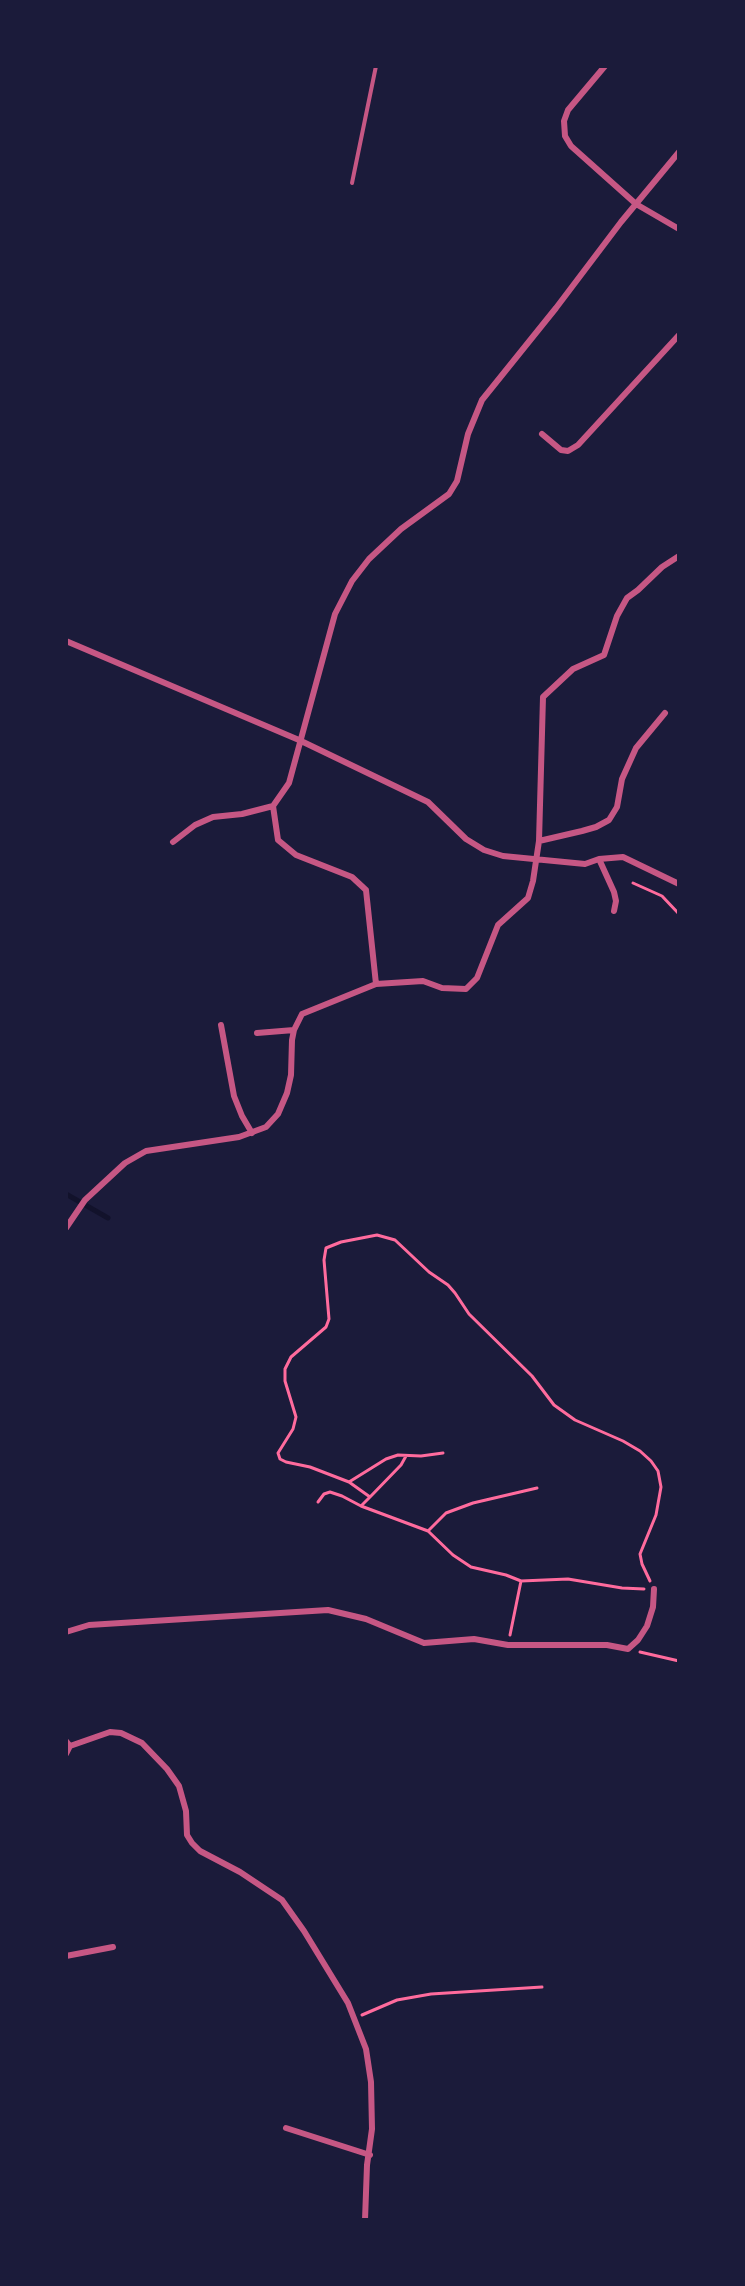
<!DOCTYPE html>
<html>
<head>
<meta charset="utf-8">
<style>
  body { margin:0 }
  #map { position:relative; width:745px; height:2286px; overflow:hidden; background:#1b1b3a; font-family:"Space Grotesk",sans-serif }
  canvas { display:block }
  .frame { position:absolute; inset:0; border:68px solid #1b1b3a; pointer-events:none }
</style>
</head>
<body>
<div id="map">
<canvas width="745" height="2286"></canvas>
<div class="frame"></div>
</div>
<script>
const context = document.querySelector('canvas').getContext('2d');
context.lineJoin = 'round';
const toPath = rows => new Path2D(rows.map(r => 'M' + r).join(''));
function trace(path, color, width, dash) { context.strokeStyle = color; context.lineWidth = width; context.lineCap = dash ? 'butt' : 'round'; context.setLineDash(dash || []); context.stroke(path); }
trace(toPath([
  [66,1194,108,1218]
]), '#12122b', 5);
trace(toPath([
  [633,883,662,896,679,914],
  [349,1482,386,1459,398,1455,421,1456,443,1453],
  [370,1497,401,1465,406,1456],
  [318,1502,324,1494,330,1492,342,1496,361,1506,428,1531,453,1555,471,1567,506,1575,521,1581,510,1635],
  [361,1506,370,1497,349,1482,310,1467,286,1462,280,1459,278,1453,293,1429,296,1417,285,1381,285,1369,291,1357,326,1327,329,1319,324,1260,326,1248,341,1242,377,1235,395,1240,429,1272,448,1285,455,1293,469,1314,532,1376,554,1405,575,1420,623,1441,640,1451,651,1461,658,1471,661,1487,656,1515,640,1554,642,1564,650,1581],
  [428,1531,446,1513,473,1503,537,1488],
  [521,1581,568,1579,622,1588,644,1589],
  [640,1652,679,1661],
  [362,2015,397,2000,431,1994,542,1987]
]), '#ff6b9d', 3);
trace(toPath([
  [352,183,376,66]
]), '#c65784', 4);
trace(toPath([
  [605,66,568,110,564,121,565,136,571,146,636,204,679,229],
  [542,434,561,450,568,451,578,445,679,335],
  [66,641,299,740,428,802,466,839,484,850,503,856,585,864,599,859,623,857,679,884],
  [273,806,278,840,296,855,352,877,366,890,376,984],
  [539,841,582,831,596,827,609,820,617,807,622,779,636,748,665,713],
  [173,842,195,825,213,817,242,814,273,806,289,783,335,614,352,581,369,559,401,529,449,494,457,481,468,434,482,400,556,308,621,222,679,152],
  [599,859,614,892,616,901,614,911],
  [221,1025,234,1096,242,1116,252,1133],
  [257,1033,294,1030],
  [66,1228,85,1200,125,1163,146,1151,239,1137,266,1127,278,1114,287,1093,291,1075,292,1040,294,1030,302,1014,376,984,423,981,442,988,466,989,477,978,498,925,528,898,533,881,539,841,543,697,573,669,604,655,617,616,627,598,638,590,662,567,679,556],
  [66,1632,89,1625,328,1610,366,1619,424,1643,474,1639,508,1645,607,1645,628,1649,638,1640,647,1626,653,1607,654,1589],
  [66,1741,70,1746,110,1732,121,1733,142,1743,167,1769,179,1786,186,1811,187,1835,192,1843,200,1851,240,1872,282,1900,304,1931,348,2003,366,2049,371,2082,372,2129,367,2165,365,2220],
  [66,1754,70,1746],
  [66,1956,113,1947],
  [286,2128,370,2155]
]), '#c65784', 6);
</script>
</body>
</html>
